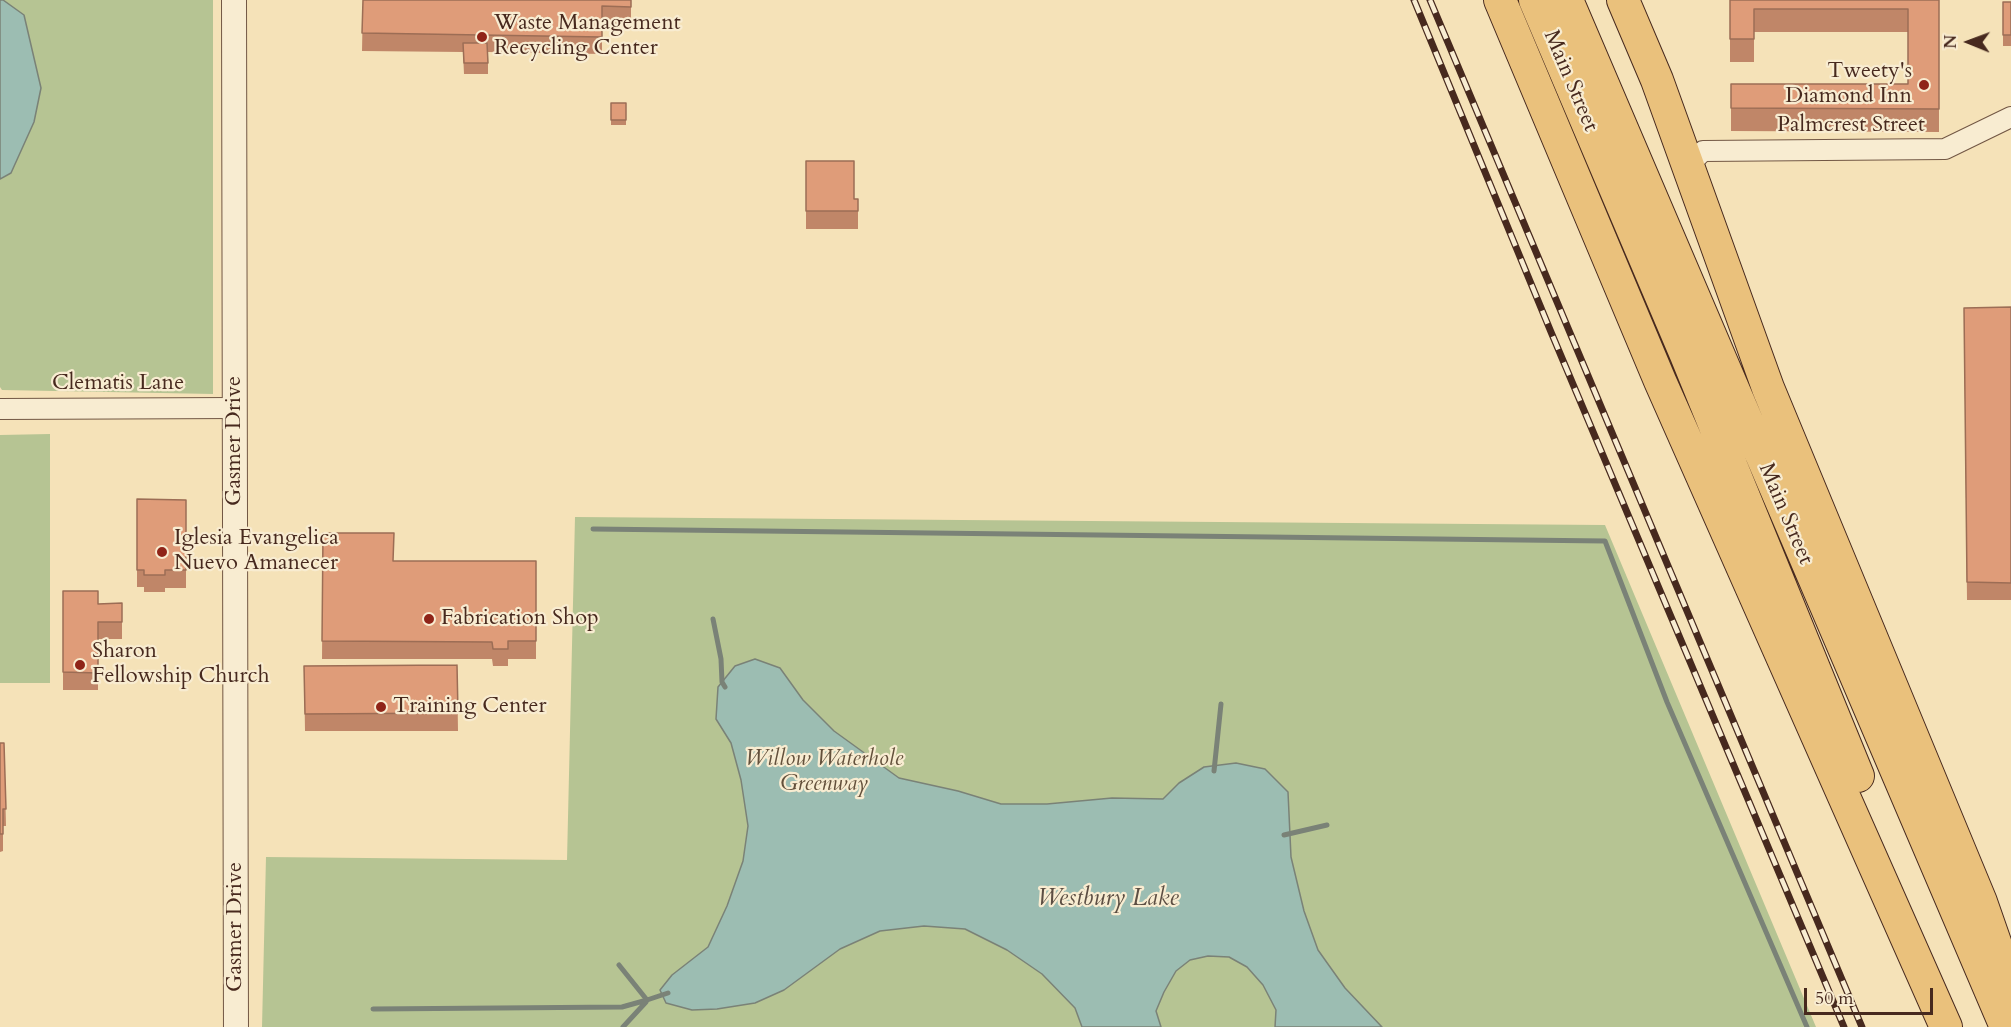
<!DOCTYPE html>
<html>
<head>
<meta charset="utf-8">
<style>
  body { margin:0 }
  #map { position:relative; width:2011px; height:1027px; overflow:hidden; background:#f5e2b8; font-family:Cardo,serif }
  canvas { display:block }
  .north { position:absolute; left:1939px; top:12px; width:60px; height:60px; -webkit-text-stroke:4px #f8ecd1; paint-order:stroke; rotate:271deg; font-size:16px; font-weight:700; line-height:24px; text-align:center; color:#47291e }
  .north::after { content:''; display:block; margin:auto; width:21px; height:27px; background:#47291e; clip-path:polygon(50% 0,100% 100%,50% 72%,0 100%) }
  .scale { position:absolute; left:1804px; top:988px; width:129px; height:27px; box-sizing:border-box; border:3px solid #47291e; border-top:0; padding-left:8px; font-size:18px; line-height:21px; white-space:nowrap; color:#47291e; -webkit-text-stroke:4px #f8ecd1; paint-order:stroke }
</style>
</head>
<body>
<div id="map">
<canvas width="2011" height="1027"></canvas>
<div class="north">N</div>
<div class="scale">50 m</div>
</div>
<script>
const context = document.querySelector('canvas').getContext('2d');
context.lineJoin = 'round';
function fillPath(path, color) { context.fillStyle = color; context.fill(path, 'evenodd'); }
const toPath = rows => new Path2D(rows.map(r => 'M' + r).join(''));
function trace(path, color, width, dash) { context.strokeStyle = color; context.lineWidth = width; context.lineCap = dash ? 'butt' : 'round'; context.setLineDash(dash || []); context.stroke(path); }
function write(font, color, halo, rows, align = 'center') {
  context.font = font + ' Cardo,serif'; context.lineWidth = 4.5; context.setLineDash([]); context.textBaseline = 'middle'; context.strokeStyle = halo; context.fillStyle = color; for (const [text, x, y, turn = 0] of rows) {
    context.save(); context.translate(x, y); context.rotate((+turn || 0) * Math.PI / 180); context.textAlign = isNaN(turn) ? turn : align; if (halo) context.strokeText(text, 0, 0); context.fillText(text, 0, 0); context.restore();
  }
}
fillPath(toPath([
  [0,0,213,0,213,394,2,390,0,387],
  [50,434,50,683,0,683,0,435],
  [575,517,1605,525,1816,1027,262,1027,266,857,567,860]
]), '#b6c493');
const water = toPath([
  [0,0,3,0,24,15,41,88,34,122,11,173,0,179,0,0],
  [755,659,780,668,803,700,834,731,899,778,958,791,1001,804,1047,804,1112,798,1163,799,1179,783,1204,767,1236,763,1265,769,1288,792,1291,857,1304,911,1318,950,1345,988,1382,1027,1275,1027,1276,1010,1263,985,1247,967,1229,957,1208,956,1190,960,1176,971,1164,992,1156,1011,1161,1027,1082,1027,1075,1008,1042,974,1007,950,965,929,924,926,880,931,840,949,784,990,755,1003,717,1009,692,1010,666,1003,660,990,672,975,708,947,727,906,743,861,748,826,741,780,731,743,716,719,718,687,735,666,755,659]
]);
fillPath(water, '#9cbdb2');
trace(water, '#7a8277', 1.5);
trace(toPath([
  [593,529,1605,541,1667,702,1807,1027],
  [713,619,721,659,722,682,725,687],
  [1214,771,1221,704],
  [1284,835,1327,825],
  [619,965,647,1000,668,993],
  [373,1009,622,1007,647,1000],
  [623,1027,646,1002]
]), '#7a8277', 5);
const minor = toPath([
  [1689,165,1703,151,1945,149,2011,117],
  [0,409,235,408]
]);
const tertiary = toPath([
  [234,0,236,1027]
]);
const trunk = toPath([
  [1500,0,1660,381,1946,1027],
  [1535,0,1686,355,1858,776],
  [1567,0,2006,1027],
  [1623,0,1657,80,1768,388,1981,902,2011,988]
]);
trace(minor, '#725744', 22);
trace(tertiary, '#725744', 26);
trace(trunk, '#47291e', 34);
trace(minor, '#f8ecd1', 20);
trace(tertiary, '#f8ecd1', 24);
trace(trunk, '#eac17c', 32);
const rail = toPath([
  [1414,0,1551,332,1844,1027],
  [1430,0,1862,1027]
]);
trace(rail, '#47291e', 7);
trace(rail, '#f8ecd1', 4.5, [14]);
fillPath(toPath([
  [363,0,631,0,631,24,602,24,602,54,488,52,488,74,464,74,463,52,362,51],
  [1730,0,1939,0,1939,132,1731,131,1731,84,1908,84,1908,32,1754,32,1754,62,1730,62],
  [2003,2,2011,2,2011,46,2003,46],
  [611,103,626,103,626,125,611,125],
  [806,161,854,199,858,199,858,229,806,229],
  [2011,307,2011,600,1967,600,1964,308],
  [137,499,186,500,186,588,165,588,165,592,144,592,144,587,137,587],
  [323,533,394,561,536,561,536,659,508,659,508,666,493,666,492,659,322,659],
  [63,591,98,604,122,603,122,639,98,639,98,690,63,690],
  [457,665,458,731,305,731,304,666],
  [0,743,4,743,6,826,3,826,3,851,0,852]
]), '#c08668');
const building = toPath([
  [363,0,631,0,631,7,602,6,602,37,362,33,363,0],
  [1730,0,1939,0,1939,109,1731,108,1731,84,1908,84,1908,9,1754,9,1754,39,1730,39,1730,0],
  [2003,2,2011,2,2011,35,2003,35,2003,2],
  [463,43,487,43,488,63,464,63,463,43],
  [611,103,626,103,626,120,611,120,611,103],
  [806,161,854,161,854,199,858,199,858,211,806,211,806,161],
  [2011,307,2011,583,1967,582,1964,308,2011,307],
  [137,499,186,500,186,570,165,570,165,575,144,575,144,570,137,570,137,499],
  [323,533,394,533,393,561,536,561,536,641,508,641,508,649,493,649,492,642,322,641,323,533],
  [63,591,98,591,98,604,122,603,122,622,98,622,98,673,63,672,63,591],
  [457,665,458,713,305,714,304,666,457,665],
  [0,743,4,743,6,809,3,809,3,834,0,834,0,743]
]);
fillPath(building, '#df9c79');
trace(building, '#9c6d55', 1.5);
for (const [x, y, r, color] of [
  [482,37,6,"#8f2418"],
  [1924,85,6,"#8f2418"],
  [162,552,6,"#8f2418"],
  [429,619,6,"#8f2418"],
  [80,665,6,"#8f2418"],
  [381,707,6,"#8f2418"]
]) { const dot = new Path2D(); dot.arc(x, y, r, 0, 2 * Math.PI); context.fillStyle = color; context.fill(dot); trace(dot, '#f8ecd1', 2); }
write('22px', '#47291e', '#f8ecd1', [
  ["Waste Management",494,24],
  ["Recycling Center",494,49],
  ["Tweety's",1912,72,"right"],
  ["Diamond Inn",1912,97,"right"],
  ["Iglesia Evangelica",174,539],
  ["Nuevo Amanecer",174,564],
  ["Fabrication Shop",441,619],
  ["Sharon",92,652],
  ["Fellowship Church",92,677],
  ["Training Center",393,707]
], 'left');
write('22px', '#47291e', '#f8ecd1', [
  ["Main Street",1570,81,67],
  ["Palmcrest Street",1851,126],
  ["Clematis Lane",118,384],
  ["Gasmer Drive",235,441,-90],
  ["Main Street",1785,514,67],
  ["Gasmer Drive",236,927,-90]
]);
write('italic 22px', '#63503b', '#f8ecd1', [
  ["Willow Waterhole",824,760],
  ["Greenway",824,785]
]);
write('italic 24px', '#5c4e43', '#f8ecd1', [
  ["Westbury Lake",1108,899]
]);
</script>
</body>
</html>
